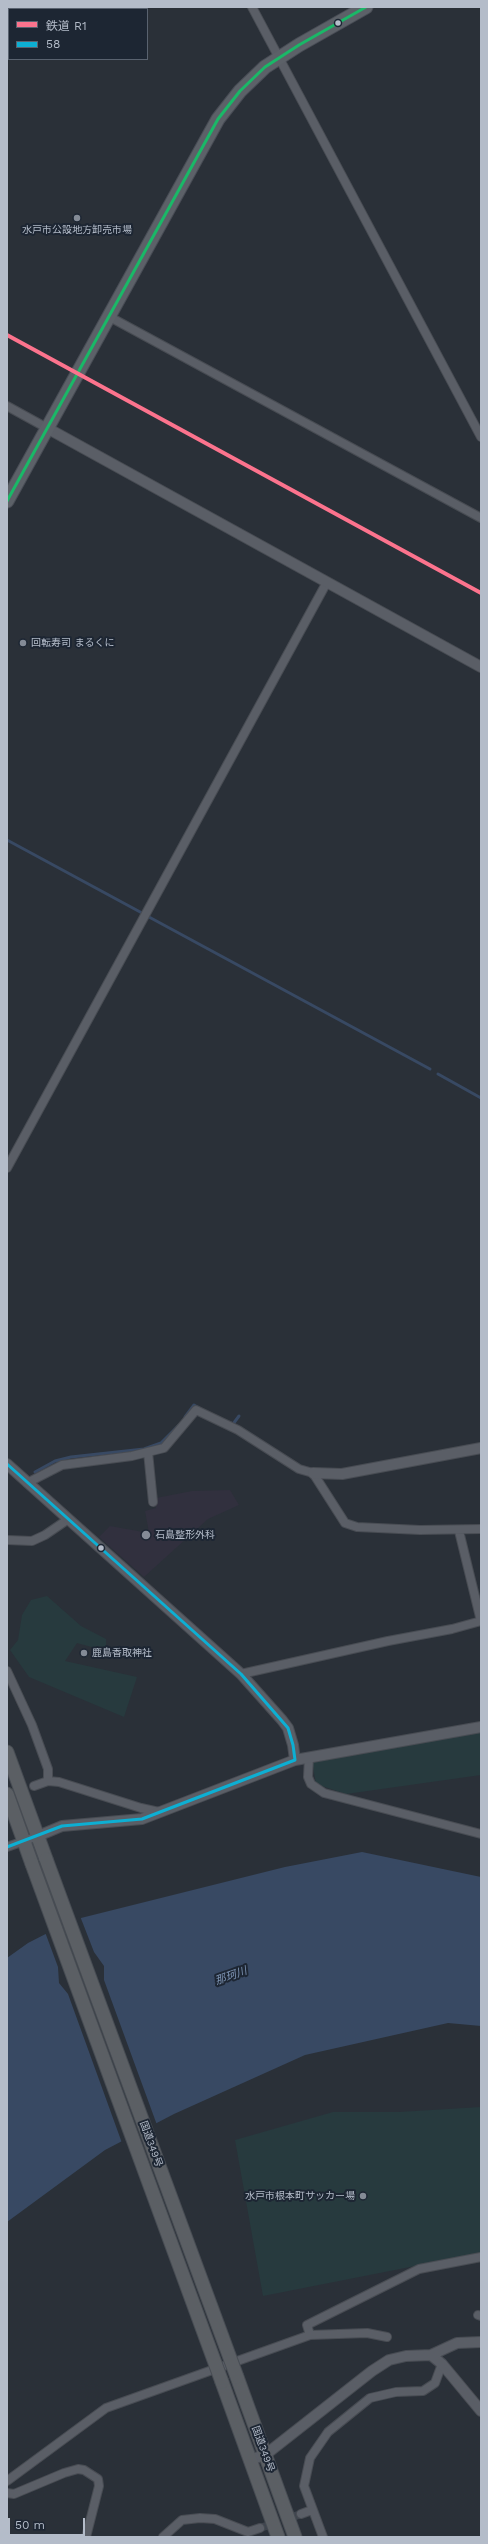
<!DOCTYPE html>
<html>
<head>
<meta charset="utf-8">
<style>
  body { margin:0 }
  #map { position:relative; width:488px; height:2544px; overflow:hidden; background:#2a3038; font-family:"Work Sans","Noto Sans JP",sans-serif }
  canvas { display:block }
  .frame { position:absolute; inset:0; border:8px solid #b4bcc9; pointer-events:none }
  .legend { position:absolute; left:8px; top:8px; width:140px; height:52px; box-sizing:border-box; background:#1d2633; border:1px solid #59626f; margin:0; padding:5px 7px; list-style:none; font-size:12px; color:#b4bcc9 }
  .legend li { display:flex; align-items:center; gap:8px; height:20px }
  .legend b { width:20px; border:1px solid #59626f }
  .scale { position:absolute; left:8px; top:2518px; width:77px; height:18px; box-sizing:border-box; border:2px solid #b4bcc9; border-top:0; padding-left:5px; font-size:12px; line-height:14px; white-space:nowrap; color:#b4bcc9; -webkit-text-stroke:3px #1d2633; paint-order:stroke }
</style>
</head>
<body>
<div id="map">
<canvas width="488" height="2544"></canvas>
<div class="frame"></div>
<ul class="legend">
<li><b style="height:5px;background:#fc738d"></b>鉄道 R1</li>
<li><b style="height:5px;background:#0dafd3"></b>58</li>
</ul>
<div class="scale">50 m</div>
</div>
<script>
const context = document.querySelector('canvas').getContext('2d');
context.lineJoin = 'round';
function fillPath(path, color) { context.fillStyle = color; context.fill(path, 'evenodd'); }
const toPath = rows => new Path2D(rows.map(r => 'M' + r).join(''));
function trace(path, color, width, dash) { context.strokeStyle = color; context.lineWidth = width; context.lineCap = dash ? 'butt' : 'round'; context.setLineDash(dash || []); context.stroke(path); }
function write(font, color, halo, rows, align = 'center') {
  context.font = font + ' "Work Sans","Noto Sans JP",sans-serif'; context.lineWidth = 4; context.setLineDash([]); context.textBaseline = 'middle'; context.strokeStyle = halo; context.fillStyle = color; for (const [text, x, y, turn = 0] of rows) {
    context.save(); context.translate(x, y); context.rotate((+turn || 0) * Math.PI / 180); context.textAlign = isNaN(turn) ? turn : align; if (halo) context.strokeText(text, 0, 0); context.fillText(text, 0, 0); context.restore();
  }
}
fillPath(toPath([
  [230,1490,239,1505,208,1519,144,1577,99,1537,110,1526,149,1533,145,1511,156,1508,156,1498,192,1491]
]), '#31303e');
fillPath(toPath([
  [47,1596,81,1626,106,1639,106,1651,77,1643,65,1661,137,1677,124,1717,29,1677,10,1650,18,1640,22,1615,31,1600],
  [481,1732,481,1775,346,1794,316,1784,312,1761],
  [481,2107,481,2253,263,2296,235,2140,333,2112,399,2112]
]), '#273a3e');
fillPath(toPath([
  [362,1852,481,1877,481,2026,448,2023,305,2055,174,2114,105,2150,7,2222,7,1958,28,1943,73,1920,285,1867]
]), '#384963');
fillPath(toPath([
  [80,1916,94,1952,104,1966,104,1980,157,2125,122,2143,68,1994,59,1983,58,1967,45,1932]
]), '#2a3038');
trace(toPath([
  [7,840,142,913],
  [149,917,430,1069],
  [438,1074,481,1098],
  [185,1417,194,1405,199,1408],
  [231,1423,233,1424,239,1416],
  [35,1472,55,1461,71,1457,144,1449,161,1443,179,1425]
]), '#384963', 3);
trace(toPath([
  [260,2528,301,2514]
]), '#3f454e', 8, [8, 4]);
const minor = toPath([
  [252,7,481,437],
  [108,316,481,518],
  [7,406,47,428],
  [7,1168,327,582],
  [148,1452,153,1502],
  [27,1483,62,1465,132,1456,164,1448,196,1410,238,1430,299,1469,313,1473,345,1523,357,1527,420,1530,481,1529],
  [459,1531,481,1621],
  [7,1540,32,1541,45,1535,67,1520],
  [7,1671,32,1725,48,1769,48,1781],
  [241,1674,388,1641,452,1629,481,1621],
  [309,1757,308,1777,311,1784,324,1793,481,1834],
  [34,1786,48,1781,59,1782,141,1808,159,1812],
  [7,1847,38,1836],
  [478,2315,481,2316],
  [310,2335,307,2325,419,2269,481,2257],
  [7,2481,106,2408,310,2335,367,2333,387,2337],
  [7,2493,14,2494,64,2473,78,2469,84,2470,98,2479,99,2486,86,2537],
  [301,2514,312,2510],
  [163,2537,182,2520,200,2518,215,2519,248,2532,260,2528],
  [323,2537,304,2486,310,2458,328,2432,370,2398,396,2392,423,2391,435,2383,442,2364]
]);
const tertiary = toPath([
  [47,428,481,667],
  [7,1464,241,1674,282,1720,288,1728,293,1745,295,1760,142,1819,62,1826,38,1836],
  [313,1473,342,1474,481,1448],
  [295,1760,481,1727],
  [431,2355,457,2343,481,2342],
  [249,2460,265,2455,372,2371,389,2360,406,2356,431,2355,442,2364,481,2411]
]);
const primary = toPath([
  [7,501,218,119,240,91,265,67,299,45,366,7]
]);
const trunk = toPath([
  [7,1752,46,1859],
  [7,1794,32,1864],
  [237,2377,295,2537],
  [222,2382,278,2537]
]);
trace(minor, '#484c53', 10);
trace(tertiary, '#484c53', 12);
trace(primary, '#484c55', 15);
trace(trunk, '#474c53', 15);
trace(minor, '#5a5e66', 8);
trace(tertiary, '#5a5e66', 10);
trace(primary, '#5c6168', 13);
trace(trunk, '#5b5f64', 13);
const trunkBridge = toPath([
  [46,1859,237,2377],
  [32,1864,222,2382]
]);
trace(trunkBridge, '#474c53', 15, []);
trace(trunkBridge, '#5b5f64', 13);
trace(toPath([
  [7,1464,241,1674,288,1728,293,1745,295,1760,142,1819,62,1826,7,1847]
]), '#0dafd3', 3);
trace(toPath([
  [7,501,218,119,240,91,265,67,299,45,366,7]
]), '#1ab867', 3);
trace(toPath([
  [7,335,481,593]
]), '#fc738d', 4);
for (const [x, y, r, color] of [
  [338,23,3.5,"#b4bcc9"],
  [77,218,4,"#848b96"],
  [23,643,4,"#848b96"],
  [146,1535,5,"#848b96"],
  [101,1548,3.5,"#b4bcc9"],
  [84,1653,4,"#848b96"],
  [363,2196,4,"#848b96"]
]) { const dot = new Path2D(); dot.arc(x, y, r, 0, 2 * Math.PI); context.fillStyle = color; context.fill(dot); trace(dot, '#1d2633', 1.5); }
write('10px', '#b4bcc9', '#1d2633', [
  ["水戸市公設地方卸売市場",77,230,"center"],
  ["回転寿司 まるくに",31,643],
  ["石島整形外科",155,1535],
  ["鹿島香取神社",92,1653],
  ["水戸市根本町サッカー場",355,2196,"right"]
], 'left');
write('10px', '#b4bcc9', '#1d2633', [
  ["国道349号",151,2144,70],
  ["国道349号",263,2449,70]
]);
write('italic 11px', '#7c92b1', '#1d2633', [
  ["那珂川",231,1976,-20]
]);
</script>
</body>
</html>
